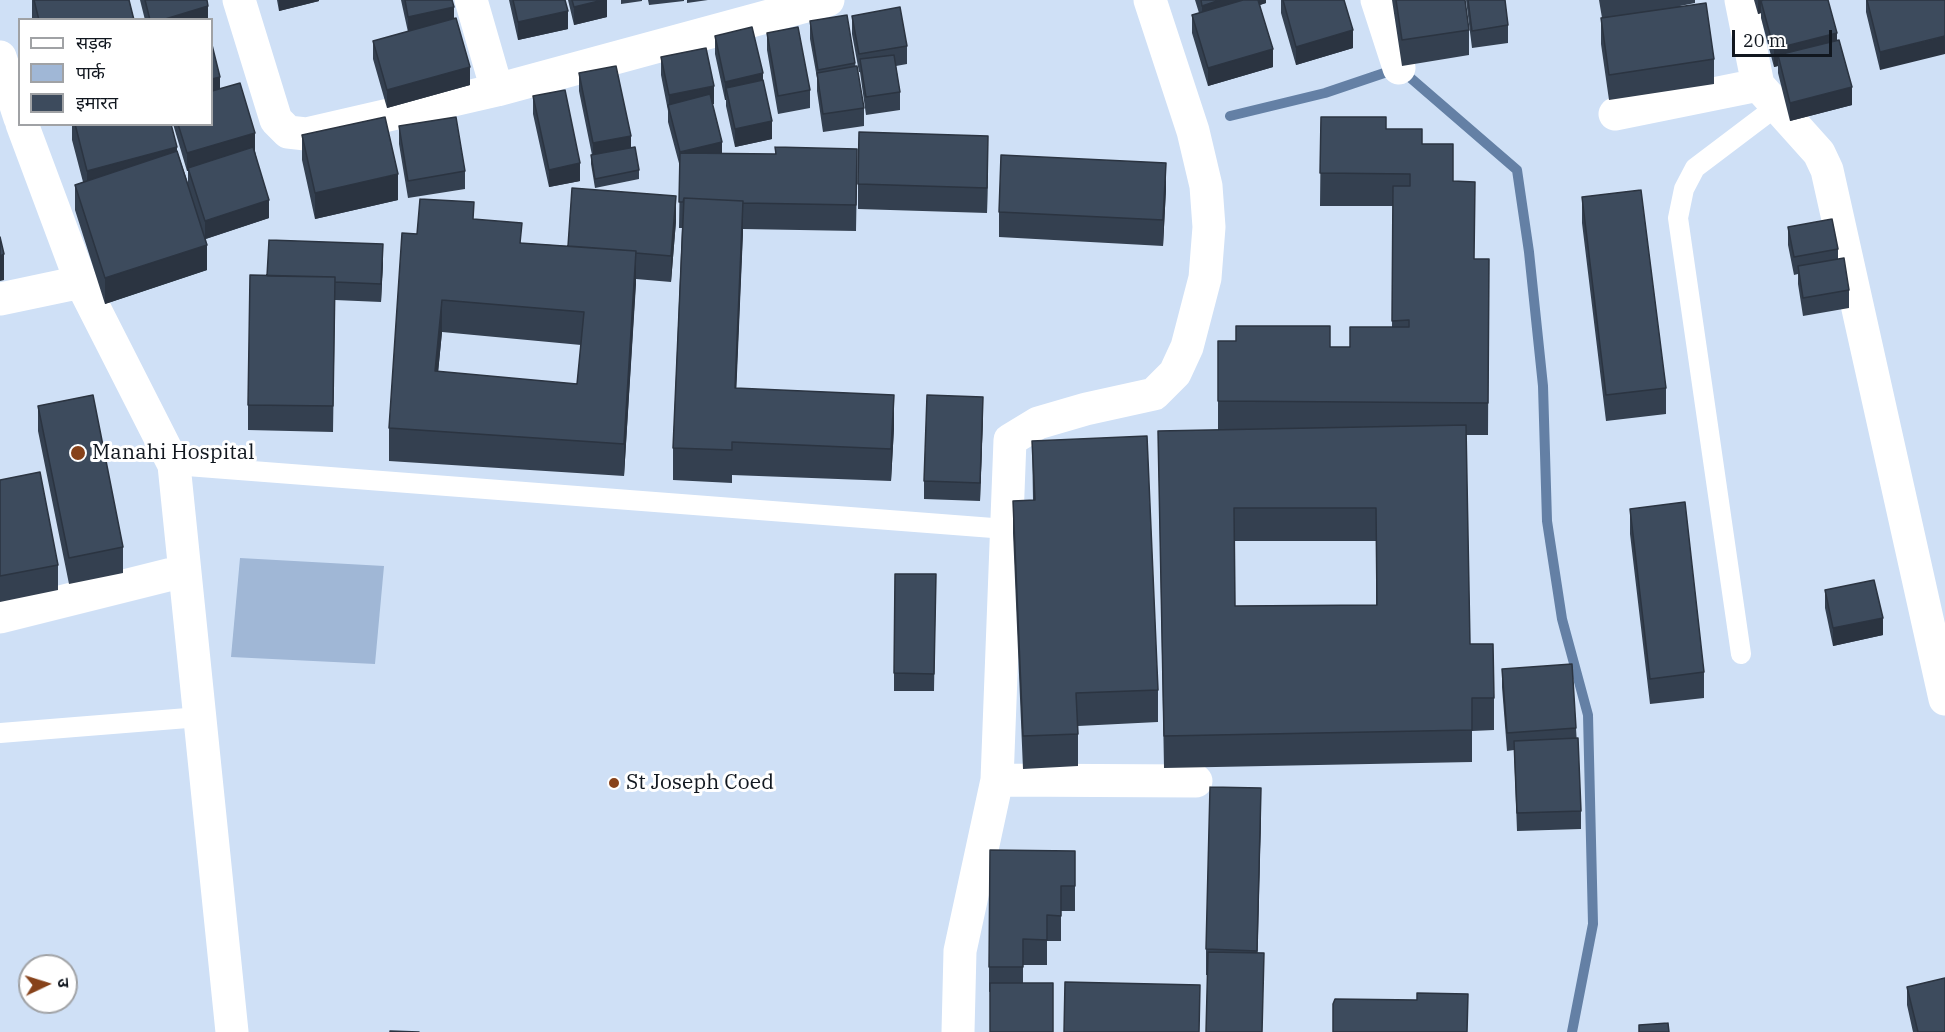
<!DOCTYPE html>
<html>
<head>
<meta charset="utf-8">
<style>
  body { margin:0 }
  #map { position:relative; width:1945px; height:1032px; overflow:hidden; background:#cfe0f6; font-family:"IBM Plex Serif","Noto Sans Devanagari",serif }
  canvas { display:block }
  .legend { position:absolute; left:18px; top:18px; width:195px; height:108px; box-sizing:border-box; background:#fff; border:2px solid #a0a2a5; margin:0; padding:8px 10px; list-style:none; font-size:18px; color:#11171f }
  .legend li { display:flex; align-items:center; gap:12px; height:30px }
  .legend b { width:30px; border:2px solid #a0a2a5 }
  .north { position:absolute; left:18px; top:954px; width:60px; height:60px; box-sizing:border-box; background:#fff; border:2px solid #a0a2a5; border-radius:50%; rotate:86deg; font-size:16px; font-weight:700; line-height:24px; text-align:center; color:#11171f }
  .north::after { content:''; display:block; margin:auto; width:21px; height:27px; background:#87421a; clip-path:polygon(50% 0,100% 100%,50% 72%,0 100%) }
  .scale { position:absolute; left:1732px; top:30px; width:100px; height:27px; box-sizing:border-box; border:3px solid #11171f; border-top:0; padding-left:8px; font-size:18px; line-height:21px; white-space:nowrap; color:#11171f; -webkit-text-stroke:4px #fff; paint-order:stroke }
</style>
</head>
<body>
<div id="map">
<canvas width="1945" height="1032"></canvas>
<ul class="legend">
<li><b style="height:8px;background:#fff"></b>सड़क</li>
<li><b style="height:16px;background:#a0b7d6"></b>पार्क</li>
<li><b style="height:16px;background:#3d4b5d"></b>इमारत</li>
</ul>
<div class="north">उ</div>
<div class="scale">20 m</div>
</div>
<script>
const context = document.querySelector('canvas').getContext('2d');
context.lineJoin = 'round';
function fillPath(path, color) { context.fillStyle = color; context.fill(path, 'evenodd'); }
const toPath = rows => new Path2D(rows.map(r => 'M' + r).join(''));
function trace(path, color, width, dash) { context.strokeStyle = color; context.lineWidth = width; context.lineCap = dash ? 'butt' : 'round'; context.setLineDash(dash || []); context.stroke(path); }
function write(font, color, halo, rows, align = 'center') {
  context.font = font + ' "IBM Plex Serif",serif'; context.lineWidth = 6; context.setLineDash([]); context.textBaseline = 'middle'; context.strokeStyle = halo; context.fillStyle = color; for (const [text, x, y, turn = 0] of rows) {
    context.save(); context.translate(x, y); context.rotate((+turn || 0) * Math.PI / 180); context.textAlign = isNaN(turn) ? turn : align; if (halo) context.strokeText(text, 0, 0); context.fillText(text, 0, 0); context.restore();
  }
}
fillPath(toPath([
  [240,558,384,566,375,664,231,657]
]), '#a0b7d6');
trace(toPath([
  [1230,116,1325,93,1399,68,1517,170,1529,252,1543,386,1547,521,1562,619,1588,715,1593,924,1572,1032]
]), '#6480a5', 10);
trace(toPath([
  [174,465,1006,529],
  [1741,654,1678,218,1684,189,1695,168,1777,106],
  [0,733,200,717]
]), '#fff', 20);
trace(toPath([
  [239,0,276,120,288,132,306,134,497,90,828,0],
  [471,0,497,90],
  [1377,0,1399,68],
  [1741,0,1758,85,1819,153,1827,170,1945,699],
  [0,57,20,118],
  [1615,114,1758,85],
  [22,124,81,282,174,465,232,1032],
  [0,299,81,282],
  [0,617,184,571],
  [997,780,1196,781],
  [958,1032,960,951,997,780,1010,440,1038,423,1086,409,1154,394,1175,373,1187,347,1205,278,1209,227,1206,186,1193,131,1150,0]
]), '#fff', 33);
fillPath(toPath([
  [32,0,129,0,134,20,32,20],
  [140,0,207,0,208,20,145,20],
  [277,0,319,0,319,1,279,11],
  [401,0,452,0,454,19,470,85,387,108,373,59,373,41,408,32],
  [509,0,565,0,568,29,518,40],
  [568,0,607,0,607,17,574,25],
  [621,0,642,0,642,1,621,4],
  [648,0,684,0,684,1,649,5],
  [687,0,708,0,687,3],
  [1195,0,1266,0,1266,3,1260,5,1273,67,1208,86,1192,33,1192,15,1199,13],
  [1281,0,1344,0,1353,48,1296,65,1281,13],
  [1392,0,1465,0,1469,30,1469,55,1402,66],
  [1466,0,1505,0,1508,25,1508,43,1472,48],
  [1599,0,1695,0,1695,3,1680,6,1714,59,1714,84,1609,100,1601,44,1601,18,1602,18],
  [1754,0,1828,0,1852,105,1790,121,1778,73,1778,66,1774,67,1761,18,1761,13,1758,14],
  [1866,0,1945,0,1880,70,1866,12],
  [852,16,907,46,907,64,896,66,900,92,900,110,866,115,860,72,859,72,852,34],
  [810,21,855,63,864,108,864,126,823,132,817,91,817,78,810,39],
  [767,33,810,90,810,108,778,114,767,50],
  [715,36,763,80,772,139,735,147,726,106,726,100,725,100,715,54],
  [661,57,714,104,712,104,722,153,857,175,856,231,743,229,736,388,894,428,891,481,732,475,732,483,673,480,673,448,682,228,679,228,680,167,668,122,668,111,661,75],
  [579,73,631,147,639,170,639,179,595,188,591,164,591,155,592,155,579,91],
  [220,89,255,151,269,218,206,239,207,270,105,304,75,210,75,185,83,182,72,140,72,124,171,124,177,151,188,183,188,171,187,171,173,124,212,124],
  [533,96,580,181,549,187,533,114],
  [1321,117,1386,129,1422,144,1453,181,1474,259,1489,259,1488,435,1466,435,1470,644,1494,698,1494,730,1472,731,1472,762,1164,768,1158,431,1218,430,1218,341,1330,347,1350,347,1392,327,1393,206,1320,206],
  [1234,541,1376,541,1376,605,1235,606],
  [399,126,465,171,465,189,408,198,399,144],
  [302,135,398,200,315,219,302,160],
  [988,161,987,213,858,209,858,184],
  [1166,189,1163,246,999,237,999,212],
  [1582,197,1666,388,1666,414,1606,421,1582,223],
  [474,219,522,243,568,246,676,221,671,282,636,279,624,476,389,461,389,428,417,234],
  [442,332,581,345,577,384,438,372],
  [1788,227,1838,249,1838,259,1849,290,1849,308,1803,316,1798,284,1798,274,1794,275,1788,245],
  [383,262,381,302,335,300,333,432,248,430,248,405,267,276],
  [38,406,123,547,123,573,69,584,38,431],
  [983,415,980,501,924,499,924,481],
  [1032,441,1158,690,1158,722,1078,726,1078,766,1023,769,1013,533,1013,501,1033,500],
  [0,480,58,565,58,590,0,602],
  [1630,509,1704,672,1704,698,1650,704,1630,534],
  [936,574,934,691,894,691,894,673],
  [1825,590,1883,635,1833,646,1825,608],
  [1502,669,1576,728,1581,811,1581,829,1517,831,1514,750,1507,751,1502,687],
  [1261,814,1257,953,1264,979,1206,975,1206,949],
  [1075,851,1075,911,1061,911,1061,941,1047,941,1047,965,1023,965,1023,983,989,992,989,967],
  [1907,987,1945,1032,1913,1032,1907,1005]
]), '#344050');
fillPath(toPath([
  [279,0,319,0,319,1,279,11],
  [603,0,607,0,607,17,574,25,574,7],
  [1220,0,1266,0,1266,3,1202,23,1202,6],
  [1758,0,1810,0,1761,1,1761,13,1758,14],
  [208,6,208,20,162,20],
  [454,7,454,25,408,35,408,17],
  [568,11,568,29,518,40,518,22],
  [1353,30,1353,48,1296,65,1296,47],
  [1837,33,1837,51,1778,55,1778,66,1774,67,1774,49],
  [1945,36,1945,54,1880,70,1880,52],
  [1273,49,1273,67,1208,86,1208,68],
  [470,67,470,85,387,108,387,90],
  [763,73,763,91,726,88,726,100,725,100,725,82],
  [220,77,220,95,212,97,212,79],
  [714,86,714,104,670,113,669,106,669,95],
  [1852,87,1852,105,1790,121,1790,103],
  [772,121,772,139,735,147,735,129],
  [255,133,255,151,188,171,188,168,188,171,187,171,187,153],
  [631,136,631,153,593,161,593,143],
  [988,136,988,161,987,213,987,188],
  [722,142,722,159,680,152],
  [177,147,177,173,87,197,87,171],
  [580,163,580,181,549,187,549,170],
  [1166,163,1166,189,1163,246,1163,220],
  [398,174,398,200,315,219,315,193],
  [676,196,676,221,671,282,671,256],
  [269,200,269,218,205,239,205,221],
  [743,201,743,233,735,421,735,388],
  [383,244,383,262,381,302,381,284],
  [207,245,207,270,105,304,105,278],
  [636,251,636,284,624,476,624,444],
  [4,254,4,280,0,281,0,256],
  [442,300,442,332,435,404,435,371],
  [894,395,894,428,891,481,891,449],
  [983,397,983,415,980,501,980,483],
  [1883,618,1883,635,1833,646,1833,628],
  [1261,788,1261,814,1257,976,1257,951]
]), '#2b3441');
const building = toPath([
  [34,0,129,0,134,20,39,20,34,0],
  [145,0,207,0,208,6,162,20,150,20,145,0],
  [405,0,452,0,454,7,408,17,405,0],
  [513,0,565,0,568,11,518,22,513,0],
  [572,0,603,0,574,7,572,0],
  [1201,0,1220,0,1202,6,1201,0],
  [1243,0,1258,0,1273,49,1208,68,1192,15,1243,0],
  [1283,0,1344,0,1353,30,1296,47,1283,0],
  [1396,0,1465,0,1469,30,1402,40,1396,0],
  [1468,0,1505,0,1508,25,1472,31,1468,0],
  [1763,0,1828,0,1837,33,1774,49,1761,1,1763,0],
  [1867,0,1945,0,1945,36,1880,52,1867,0],
  [1706,3,1714,59,1609,75,1601,18,1706,3],
  [900,7,907,46,859,54,852,16,900,7],
  [847,15,855,63,818,70,810,21,847,15],
  [456,18,470,67,387,90,373,41,456,18],
  [752,27,763,73,725,82,715,36,752,27],
  [798,27,810,90,778,96,767,33,798,27],
  [1839,40,1852,87,1790,103,1778,55,1839,40],
  [212,45,220,77,212,79,212,45],
  [706,48,714,86,669,95,661,57,706,48],
  [894,55,900,92,866,97,860,59,894,55],
  [616,66,631,136,593,143,579,73,616,66],
  [857,66,864,108,823,114,817,73,857,66],
  [763,80,772,121,735,129,726,88,763,80],
  [240,83,255,133,187,153,178,124,212,124,212,91,240,83],
  [565,90,580,163,549,170,533,96,565,90],
  [710,94,722,142,680,152,668,105,710,94],
  [385,117,398,174,315,193,302,135,385,117],
  [456,117,465,171,408,181,399,126,456,117],
  [1321,117,1386,117,1386,129,1422,129,1422,144,1453,144,1453,181,1475,182,1474,259,1489,259,1488,403,1218,401,1218,341,1236,341,1236,326,1330,326,1330,347,1350,347,1350,327,1409,327,1409,320,1392,321,1393,186,1410,186,1410,174,1320,173,1321,117],
  [75,124,171,124,177,147,87,171,75,124],
  [859,132,988,136,987,188,858,184,859,132],
  [253,147,269,200,205,221,188,168,253,147],
  [635,147,639,170,595,179,591,155,635,147],
  [775,147,857,149,856,205,743,203,743,201,684,198,683,202,679,202,680,153,776,154,775,147],
  [177,151,207,245,105,278,75,185,177,151],
  [1001,155,1166,163,1163,220,999,212,1001,155],
  [572,188,676,196,671,256,636,253,636,251,568,246,572,188],
  [1641,190,1666,388,1606,395,1582,197,1641,190],
  [684,198,743,201,735,388,894,395,891,449,732,442,732,450,673,448,684,198],
  [420,199,474,202,473,219,522,223,520,243,636,251,624,444,389,428,402,233,417,234,420,199],
  [442,300,584,312,577,384,435,371,442,300],
  [1832,219,1838,249,1794,257,1788,227,1832,219],
  [0,237,4,254,0,256,0,237],
  [269,240,383,244,381,284,335,282,335,277,267,276,269,240],
  [1844,258,1849,290,1803,298,1798,266,1844,258],
  [250,275,335,277,333,406,248,405,250,275],
  [93,395,123,547,69,558,38,406,93,395],
  [927,395,983,397,980,483,924,481,927,395],
  [1466,425,1470,644,1493,644,1494,698,1472,698,1472,730,1164,736,1158,431,1466,425],
  [1234,508,1376,508,1377,605,1235,606,1234,508],
  [1147,436,1158,690,1076,693,1078,734,1023,736,1013,501,1035,500,1032,441,1147,436],
  [40,472,58,565,0,576,0,480,40,472],
  [1685,502,1704,672,1650,679,1630,509,1685,502],
  [895,574,936,574,934,674,894,673,895,574],
  [1874,580,1883,618,1833,628,1825,590,1874,580],
  [1572,664,1576,728,1507,733,1502,669,1572,664],
  [1578,738,1581,811,1517,813,1514,741,1578,738],
  [1210,787,1261,788,1257,951,1206,949,1210,787],
  [990,850,1075,851,1075,886,1061,886,1061,916,1047,915,1047,940,1023,939,1023,967,989,967,990,850],
  [1208,952,1264,953,1262,1032,1206,1032,1208,952],
  [1945,978,1945,1032,1918,1032,1907,987,1945,978],
  [1065,982,1200,985,1199,1032,1064,1032,1065,982],
  [990,983,1053,983,1053,1032,990,1032,990,983],
  [1417,993,1468,994,1467,1032,1333,1032,1333,1004,1335,999,1417,1000,1417,993],
  [1668,1023,1669,1032,1639,1032,1639,1025,1668,1023],
  [390,1031,419,1032,390,1032,390,1031]
]);
fillPath(building, '#3d4b5d');
trace(building, '#2b3441', 1.5);
for (const [x, y, r, color] of [
  [78,453,8,"#87421a"],
  [614,783,6,"#87421a"]
]) { const dot = new Path2D(); dot.arc(x, y, r, 0, 2 * Math.PI); context.fillStyle = color; context.fill(dot); trace(dot, '#fff', 2); }
write('21px', '#11171f', '#fff', [
  ["Manahi Hospital",92,453],
  ["St Joseph Coed",626,783]
], 'left');
</script>
</body>
</html>
